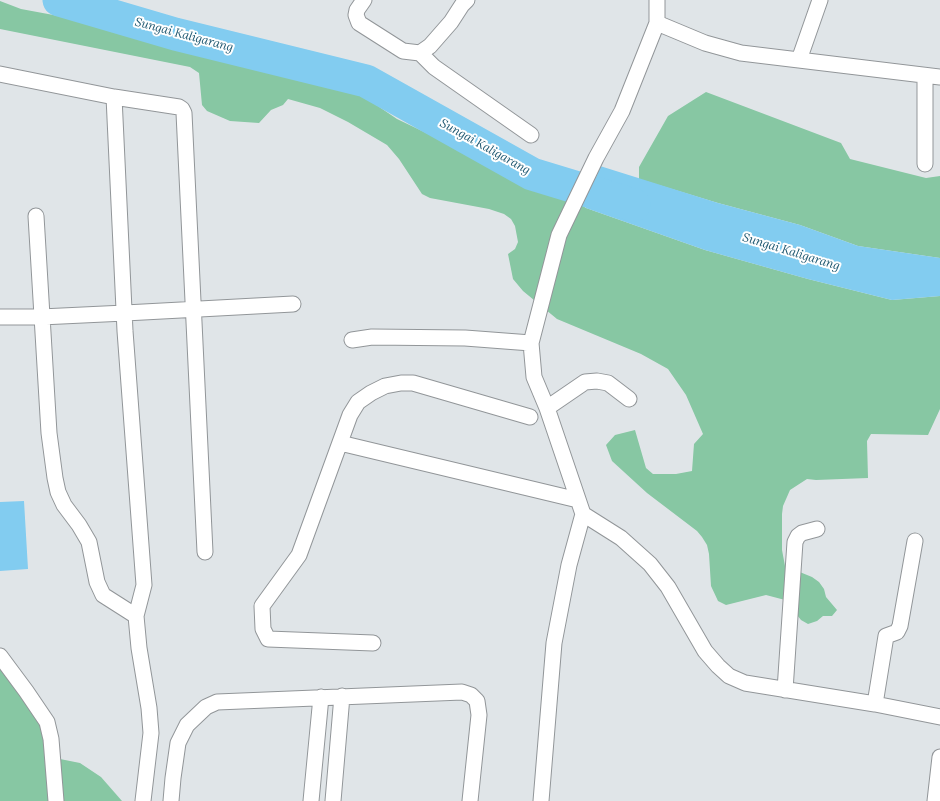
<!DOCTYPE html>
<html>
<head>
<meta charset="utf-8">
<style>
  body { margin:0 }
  canvas { display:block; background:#e0e5e8 }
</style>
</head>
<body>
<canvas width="940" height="801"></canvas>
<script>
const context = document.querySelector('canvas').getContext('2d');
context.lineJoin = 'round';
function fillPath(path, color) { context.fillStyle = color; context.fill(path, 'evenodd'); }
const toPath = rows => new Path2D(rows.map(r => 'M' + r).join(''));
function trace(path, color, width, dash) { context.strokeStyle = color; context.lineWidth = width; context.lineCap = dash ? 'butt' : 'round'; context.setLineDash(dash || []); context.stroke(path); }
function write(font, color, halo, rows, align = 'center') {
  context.font = font + ' Lora,serif'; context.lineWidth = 4; context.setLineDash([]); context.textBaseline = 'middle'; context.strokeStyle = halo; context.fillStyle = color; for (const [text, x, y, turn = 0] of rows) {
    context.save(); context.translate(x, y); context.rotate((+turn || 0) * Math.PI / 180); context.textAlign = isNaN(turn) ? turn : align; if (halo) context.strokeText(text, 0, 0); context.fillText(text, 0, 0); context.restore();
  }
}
fillPath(toPath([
  [0,1,21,9,75,19,238,58,354,93,369,100,397,119,529,182,567,195,586,208,705,250,808,279,892,300,940,296,940,409,928,435,871,434,867,441,868,478,816,480,807,479,790,490,783,506,782,514,782,550,785,566,812,577,819,582,824,589,826,597,837,610,832,616,823,616,817,621,808,624,801,620,785,600,766,595,726,605,718,601,711,586,709,554,707,545,702,537,697,531,647,493,612,461,606,445,615,435,635,430,646,468,653,474,676,474,692,471,694,444,703,434,686,395,668,369,641,354,557,319,523,291,513,279,508,254,515,249,518,242,515,226,511,219,504,214,489,209,430,198,422,194,399,159,387,145,348,122,320,108,288,99,283,105,271,110,259,123,230,121,207,111,202,105,199,73,190,67,0,29],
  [706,92,841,143,850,159,926,178,940,176,940,258,858,246,800,225,718,203,639,179,639,167,668,116],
  [0,660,44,723,50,757,80,763,101,777,122,801,0,801]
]), '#87c7a3');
fillPath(toPath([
  [600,166,718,203,800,225,858,246,940,258,940,296,892,300,808,279,705,250,586,208],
  [24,501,28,569,0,571,0,502]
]), '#82ccf0');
trace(toPath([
  [59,0,175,34,366,81,532,174,634,205]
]), '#82ccf0', 33);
const minor = toPath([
  [364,0,357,10,356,15,359,23,403,51,420,53,434,67,531,135],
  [657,23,705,43,741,53,940,77],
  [420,53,430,46,451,22,462,5,467,0],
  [799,60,820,0],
  [0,74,114,97,179,107,182,109,184,113,205,552],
  [114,97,125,331,144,585,136,616,139,648,149,708,151,733,143,801],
  [925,164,925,76],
  [36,216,49,433,55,478,58,492,64,505,79,525,89,542,97,582,103,595,136,616],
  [0,317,41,317,125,313,293,304],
  [352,340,372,337,465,338,531,343],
  [547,408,585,382,597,381,608,383,629,399],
  [340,443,578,500],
  [583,514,621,538,650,564,668,587,705,651,718,666,729,676,745,683,875,704,940,717],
  [373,643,268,639,263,629,262,606,299,555,350,415,358,402,371,393,385,386,401,383,413,383,530,417],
  [0,656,26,691,47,722,51,739,56,801],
  [785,690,795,542,798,536,802,533,817,529],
  [875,704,886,636,897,632,900,626,915,541],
  [171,801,173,778,178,743,187,725,206,707,217,702,462,692,471,695,477,701,479,715,470,801],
  [311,801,321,697],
  [333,801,342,696],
  [541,801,554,643,569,565,583,514,547,408,534,377,531,343,559,235,596,158,622,111,657,23,657,0],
  [935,801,940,757]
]);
trace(minor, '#929699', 17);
trace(minor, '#fff', 15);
write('italic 12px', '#1c566f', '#fff', [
  ["Sungai Kaligarang",184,35,15],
  ["Sungai Kaligarang",485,147,29],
  ["Sungai Kaligarang",791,252,17]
]);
</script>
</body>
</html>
